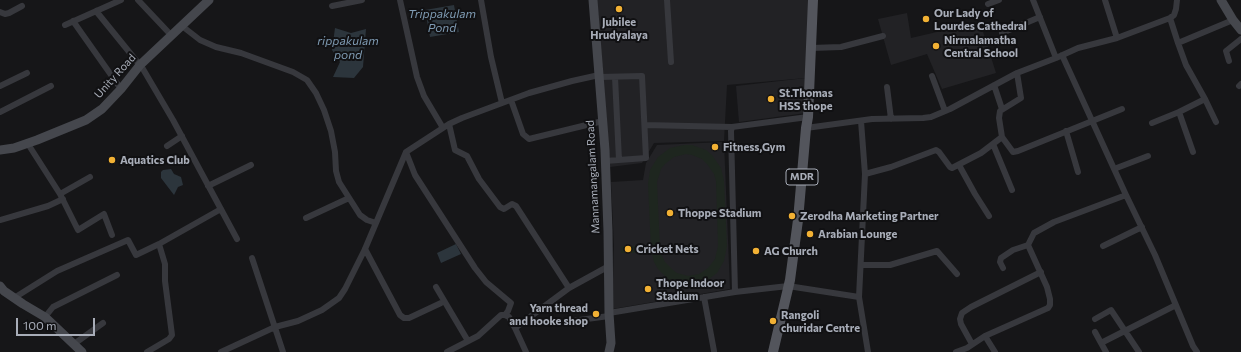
<!DOCTYPE html>
<html>
<head>
<meta charset="utf-8">
<style>
  body { margin:0 }
  #map { position:relative; width:1241px; height:352px; overflow:hidden; background:#161618; font-family:Commissioner,sans-serif }
  canvas { display:block }
  .scale { position:absolute; left:16px; top:318px; width:79px; height:18px; box-sizing:border-box; border:2px solid #a8adb8; border-top:0; padding-left:5px; font-size:12px; line-height:14px; white-space:nowrap; color:#a8adb8; -webkit-text-stroke:3px #111113; paint-order:stroke }
</style>
</head>
<body>
<div id="map">
<canvas width="1241" height="352"></canvas>
<div class="scale">100 m</div>
</div>
<script>
const context = document.querySelector('canvas').getContext('2d');
context.lineJoin = 'round';
function fillPath(path, color) { context.fillStyle = color; context.fill(path, 'evenodd'); }
const toPath = rows => new Path2D(rows.map(r => 'M' + r).join(''));
function trace(path, color, width, dash) { context.strokeStyle = color; context.lineWidth = width; context.lineCap = dash ? 'butt' : 'round'; context.setLineDash(dash || []); context.stroke(path); }
function write(font, color, halo, rows, align = 'center') {
  context.font = font + ' Commissioner,sans-serif'; context.lineWidth = 4; context.setLineDash([]); context.textBaseline = 'middle'; context.strokeStyle = halo; context.fillStyle = color; for (const [text, x, y, turn = 0] of rows) {
    context.save(); context.translate(x, y); context.rotate((+turn || 0) * Math.PI / 180); context.textAlign = isNaN(turn) ? turn : align; if (halo) context.strokeText(text, 0, 0); context.fillText(text, 0, 0); context.restore();
  }
}
fillPath(toPath([
  [597,0,810,0,806,78,727,85,724,141,654,143,642,163,610,167],
  [907,13,911,38,980,22,996,73,942,89,927,54,891,65,878,19],
  [806,78,806,113,739,122,736,86],
  [724,142,730,289,612,309,614,245,611,182,643,180,646,163,657,145]
]), '#222225');
fillPath(toPath([
  [684,145,692,145,706,150,712,155,721,168,724,181,727,246,724,261,717,273,705,282,690,285,676,283,669,280,658,269,654,262,651,249,648,184,650,170,658,157,670,148],
  [686,154,692,155,702,159,707,164,714,174,716,181,718,246,715,259,708,268,699,274,688,276,677,273,673,270,665,262,662,256,660,249,657,182,661,169,665,164,674,157],
  [621,246,635,246,635,253,621,253]
]), '#1e261f');
fillPath(toPath([
  [454,5,459,32,430,37,425,10],
  [335,28,351,33,366,29,363,67,354,78,333,77,340,62,332,50],
  [171,169,174,174,181,177,183,185,178,187,174,195,161,178,161,172,163,170],
  [456,244,461,254,441,263,437,253]
]), '#2c353c');
trace(toPath([
  [138,0,171,35],
  [400,0,417,77,424,96,443,128],
  [481,0,491,57,502,103],
  [667,0,671,62],
  [1033,0,1056,58],
  [1105,0,1117,38],
  [988,4,999,0],
  [332,6,362,0],
  [96,11,143,69,173,120,237,239],
  [0,12,5,14,9,13,22,6],
  [1170,18,1178,43,1233,20],
  [73,21,121,89],
  [65,25,121,0],
  [182,26,200,40,216,47,241,53,293,72,307,80,316,93,324,110,331,131,335,152,336,171,339,182,360,215,367,220,376,223],
  [1002,33,1040,17],
  [1178,43,1186,65,1205,99,1216,122],
  [811,48,841,47,883,36],
  [1062,55,1126,195,1155,255,1193,346,1197,352],
  [1229,61,1226,51,1241,39],
  [932,76,945,111],
  [600,77,642,76,646,158,605,161],
  [615,77,619,160],
  [994,85,1002,109],
  [0,86,27,73],
  [1239,86,1241,84],
  [887,87,891,119],
  [511,100,523,134,529,139,603,121],
  [0,112,51,86],
  [861,121,865,174,859,297,868,352],
  [1152,123,1179,112],
  [449,124,455,150,467,156,479,179,500,207,504,209,512,204,516,206,569,288],
  [645,125,732,127],
  [806,128,872,119,923,118,931,117,950,109,1017,73,1056,58,1078,48,1117,38,1170,18,1174,15,1176,9,1177,0],
  [1066,131,1078,172],
  [1002,137,999,118,1000,111,1021,98,1017,73],
  [28,144,60,194,90,177],
  [993,144,1012,190],
  [167,146,182,136],
  [406,152,415,175,475,268,486,282,511,303,508,311,505,315],
  [1193,152,1179,112,1205,99],
  [959,165,975,194,989,216],
  [1114,169,1148,156],
  [865,174,891,167,936,150,939,152,950,167,952,168,981,153,1002,137,1013,152,1018,151,1122,109],
  [208,186,251,165],
  [60,194,78,230,104,214,112,235],
  [306,218,349,198],
  [0,220,48,206,63,199],
  [159,244,221,209],
  [1103,246,1142,227],
  [365,249,400,315,404,318,409,318,441,303],
  [252,258,283,352],
  [861,265,890,265,937,251,957,274],
  [1003,268,1000,262,1001,258,1013,250,1028,245],
  [436,287,468,341],
  [735,292,731,131,732,127,808,117],
  [704,297,714,351],
  [14,298,57,271,128,240,136,255,159,244,165,264,165,281,172,335,169,339,147,352],
  [609,313,735,292,788,286,859,297],
  [45,317,53,307,117,275],
  [1095,319,1111,310,1139,352],
  [572,321,609,316],
  [1095,332,1101,343,1176,305],
  [985,336,995,352],
  [1101,343,1106,352],
  [74,344,103,323],
  [972,344,961,324,960,319,962,313,971,307,1041,272],
  [221,352,275,327,298,321,322,310,339,298,345,289,365,249,406,152,449,124,462,118,529,93,572,81,599,75],
  [447,352,478,336,501,315,505,315,509,317,515,328],
  [526,352,515,328,569,288,609,266],
  [956,352,967,348,985,336,1048,308,1050,305,1050,299,1047,287,1028,245,1034,233,1054,222,1126,195]
]), '#37383d', 6);
trace(toPath([
  [593,0,605,150,608,231,609,313,611,343,609,352],
  [1221,0,1233,20,1241,30],
  [0,150,14,148,37,140,86,120,102,109,121,89,140,65,209,0],
  [0,286,4,291,23,304,45,317,82,352]
]), '#45474d', 9);
trace(toPath([
  [773,352,790,280,798,220,806,128,808,117,813,0]
]), '#53555c', 10);
for (const [x, y, r, color] of [
  [619,9,4,"#f2b134"],
  [926,19,4,"#f2b134"],
  [936,46,4,"#f2b134"],
  [771,99,4,"#f2b134"],
  [715,147,4,"#f2b134"],
  [112,160,4,"#f2b134"],
  [670,213,4,"#f2b134"],
  [792,216,4,"#f2b134"],
  [810,234,4,"#f2b134"],
  [628,249,4,"#f2b134"],
  [756,251,4,"#f2b134"],
  [648,289,4,"#f2b134"],
  [596,314,4,"#f2b134"],
  [773,321,4,"#f2b134"]
]) { const dot = new Path2D(); dot.arc(x, y, r, 0, 2 * Math.PI); context.fillStyle = color; context.fill(dot); trace(dot, '#111113', 1.5); }
for (const [x, y, w] of [
  [802,177,32]
]) { const box = new Path2D(); box.roundRect(x - w / 2, y - 8, w, 16, 3); context.fillStyle = '#111113'; context.fill(box); trace(box, '#a8adb8', 1); }
write('bold 10px', '#a8adb8', null, [
  ["MDR",802,177]
]);
write('bold 11px', '#a8adb8', '#111113', [
  ["Our Lady of",934,13],
  ["Lourdes Cathedral",934,26],
  ["Jubilee",619,22,"center"],
  ["Hrudyalaya",619,35,"center"],
  ["Nirmalamatha",944,40],
  ["Central School",944,53],
  ["St.Thomas",779,93],
  ["HSS thope",779,106],
  ["Fitness,Gym",723,147],
  ["Aquatics Club",120,160],
  ["Thoppe Stadium",678,213],
  ["Zerodha Marketing Partner",800,216],
  ["Arabian Lounge",818,234],
  ["Cricket Nets",636,249],
  ["AG Church",764,251],
  ["Thope Indoor",656,283],
  ["Stadium",656,296],
  ["Yarn thread",588,308,"right"],
  ["and hooke shop",588,321,"right"],
  ["Rangoli",781,315],
  ["churidar Centre",781,328]
], 'left');
write('11px', '#a8adb8', '#111113', [
  ["Unity Road",115,76,-48],
  ["Mannamangalam Road",593,177,-93]
]);
write('italic 12px', '#7f9bb3', '#111113', [
  ["Trippakulam",442,14],
  ["Pond",442,28],
  ["rippakulam",348,41],
  ["pond",348,55]
]);
</script>
</body>
</html>
